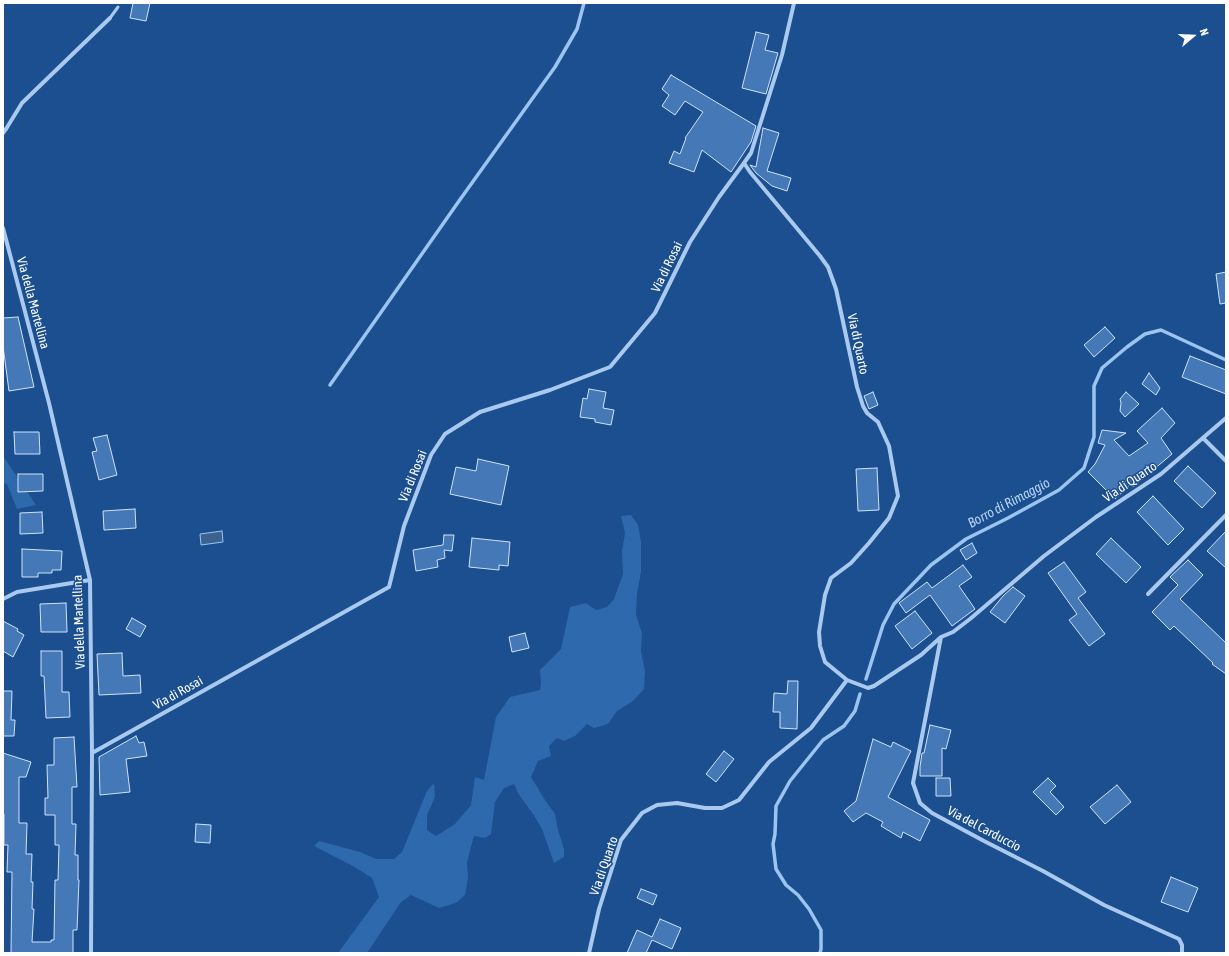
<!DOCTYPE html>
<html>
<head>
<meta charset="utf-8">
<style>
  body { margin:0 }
  #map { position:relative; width:1229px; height:956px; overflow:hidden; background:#1b4f8f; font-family:"Asap Condensed",sans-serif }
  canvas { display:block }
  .frame { position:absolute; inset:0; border:4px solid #fff; pointer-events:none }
  .north { position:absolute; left:1173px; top:16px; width:40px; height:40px; -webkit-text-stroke:3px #1b4f8f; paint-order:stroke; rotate:71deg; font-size:11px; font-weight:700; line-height:16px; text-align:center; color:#fff }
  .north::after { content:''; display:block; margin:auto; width:14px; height:18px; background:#fff; clip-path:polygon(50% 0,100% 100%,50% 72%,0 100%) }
</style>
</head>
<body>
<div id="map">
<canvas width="1229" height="956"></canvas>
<div class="frame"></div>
<div class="north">N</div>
</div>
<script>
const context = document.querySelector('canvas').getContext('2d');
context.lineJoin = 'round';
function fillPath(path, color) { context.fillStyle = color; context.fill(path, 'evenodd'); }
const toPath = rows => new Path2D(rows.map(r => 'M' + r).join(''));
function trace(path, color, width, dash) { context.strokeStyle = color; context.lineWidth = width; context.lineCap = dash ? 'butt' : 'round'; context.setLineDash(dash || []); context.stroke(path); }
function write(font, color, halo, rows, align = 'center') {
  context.font = font + ' "Asap Condensed",sans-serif'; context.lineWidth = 3; context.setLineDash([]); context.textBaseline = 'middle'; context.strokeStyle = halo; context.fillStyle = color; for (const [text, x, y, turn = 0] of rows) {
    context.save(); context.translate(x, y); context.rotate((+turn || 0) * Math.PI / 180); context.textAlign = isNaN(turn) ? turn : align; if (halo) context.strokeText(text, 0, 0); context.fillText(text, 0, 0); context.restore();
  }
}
fillPath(toPath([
  [3,456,36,505,17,509,7,484,3,483],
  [631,515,638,525,641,542,641,572,637,593,636,615,642,633,641,651,645,671,644,689,633,701,617,711,608,724,594,728,587,724,575,736,564,741,557,738,549,746,551,756,538,761,531,777,545,800,555,814,558,830,564,849,564,857,554,863,542,829,533,814,518,793,514,784,504,788,495,802,491,834,485,838,474,836,467,862,468,878,465,895,456,903,439,908,411,895,401,902,367,953,338,953,379,897,372,878,353,866,314,846,319,841,360,852,376,859,394,859,402,852,427,791,434,783,435,797,427,815,427,830,436,836,455,824,471,805,475,777,484,780,496,717,510,697,540,690,541,683,540,670,561,649,570,607,586,603,596,610,607,607,614,599,623,574,622,552,625,533,621,516]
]), '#2e69ad');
const water = toPath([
  [222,531,223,542,201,545,200,534,222,531]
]);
fillPath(water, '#3c6290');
trace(water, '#9cc4f0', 1);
trace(toPath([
  [330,385,459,201,555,67,577,29,584,3],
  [866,679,883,625,894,604,931,565,966,539,1008,518,1059,490,1084,468,1094,437,1094,386,1102,368,1127,347,1145,334,1161,330,1226,360],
  [820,953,821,949,821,930,809,909,798,895,786,885,776,869,773,844,775,834,776,806,790,781,823,740,844,726,855,711,860,694]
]), '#9cc4f0', 3.5);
const building = toPath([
  [133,3,150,3,146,21,130,18,133,3],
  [756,32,769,35,765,50,778,53,766,94,742,88,756,32],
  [671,75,756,126,751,142,731,172,702,150,694,172,669,163,674,151,680,154,686,138,685,138,703,112,685,101,675,115,662,106,669,95,662,89,671,75],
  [763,128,779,133,767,171,791,178,787,191,772,186,756,173,750,165,756,167,763,128],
  [1226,272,1226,303,1220,304,1216,274,1226,272],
  [18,317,34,387,9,391,3,346,3,318,18,317],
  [1105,327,1115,338,1094,357,1084,345,1105,327],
  [1190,356,1226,370,1226,394,1182,377,1190,356],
  [1149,373,1160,388,1156,395,1142,384,1149,373],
  [589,389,606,392,603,408,614,410,611,425,595,422,595,419,580,417,583,398,587,399,589,389],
  [873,392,878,405,869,409,864,396,873,392],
  [1126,392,1139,404,1125,417,1120,411,1121,403,1120,399,1126,392],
  [1162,408,1175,423,1161,438,1172,454,1133,487,1131,484,1115,499,1088,472,1095,464,1105,445,1098,443,1102,430,1126,433,1114,440,1129,456,1148,443,1137,431,1162,408],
  [14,432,39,432,40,454,15,454,14,432],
  [107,435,117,475,99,480,92,452,97,451,93,438,107,435],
  [478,459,509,466,501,505,450,494,456,467,476,471,478,459],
  [1188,466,1216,493,1202,508,1174,481,1188,466],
  [877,468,879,510,858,511,856,469,877,468],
  [18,474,43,474,43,491,18,492,18,474],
  [1153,496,1184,529,1168,545,1137,512,1153,496],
  [135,509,136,528,104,530,103,511,135,509],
  [42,512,43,533,20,534,20,513,42,512],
  [1226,531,1226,568,1207,551,1226,531],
  [444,535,454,535,452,551,444,550,445,558,437,560,438,567,416,571,413,550,443,545,444,535],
  [472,538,510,542,508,566,499,565,499,570,469,567,472,538],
  [1111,538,1141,567,1126,583,1096,554,1111,538],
  [972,543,977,553,966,560,960,550,972,543],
  [22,549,62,551,61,570,52,570,52,573,38,573,38,577,22,577,22,549],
  [1188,560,1203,575,1180,599,1226,643,1226,674,1212,664,1213,663,1174,626,1170,630,1152,612,1178,585,1170,577,1188,560],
  [1064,562,1086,592,1078,598,1105,634,1089,646,1069,620,1077,614,1048,573,1064,562],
  [963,565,972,577,959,586,975,609,952,626,930,595,906,613,899,603,927,582,932,588,963,565],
  [1013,587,1025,596,1005,623,990,612,1003,596,1013,587],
  [66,603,67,632,41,632,40,604,66,603],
  [915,611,932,633,912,649,895,626,915,611],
  [132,618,146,626,140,637,126,629,132,618],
  [3,621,18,629,17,631,24,635,13,657,3,651,3,621],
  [525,633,529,648,512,652,509,637,525,633],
  [41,651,62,651,62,692,69,692,70,717,46,718,44,676,41,676,41,651],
  [122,653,123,676,140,675,141,693,99,695,97,654,122,653],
  [788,681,798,681,797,729,780,728,780,712,773,712,774,693,787,694,788,681],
  [3,691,12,691,11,720,15,720,14,736,3,736,3,691],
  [930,725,951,730,946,749,942,748,942,776,920,776,920,767,922,753,924,753,930,725],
  [136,736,139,743,144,742,147,756,126,759,130,792,100,795,99,757,136,736],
  [74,737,77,787,72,787,72,824,76,824,75,855,78,855,78,880,79,880,77,930,73,930,73,953,11,953,12,872,7,872,8,845,4,845,4,814,3,814,3,753,31,762,26,777,19,777,19,823,27,823,26,854,32,854,31,882,33,882,32,909,34,909,32,942,51,942,51,940,54,940,55,880,58,880,59,845,55,845,55,815,45,815,45,798,48,798,47,765,54,765,54,738,74,737],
  [873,739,891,747,893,742,911,751,888,797,930,820,920,841,903,832,901,838,881,826,883,822,866,813,853,822,844,811,856,801,873,739],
  [724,751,734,759,716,782,706,774,724,751],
  [936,778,950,778,951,796,936,796,936,778],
  [1048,778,1056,786,1050,792,1064,807,1056,815,1033,792,1048,778],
  [1117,785,1131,802,1105,824,1090,807,1117,785],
  [196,824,211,825,210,843,195,842,196,824],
  [1171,877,1198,888,1188,912,1161,902,1171,877],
  [641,889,657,895,653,905,637,898,641,889],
  [660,919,681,928,672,949,652,940,646,953,627,953,637,930,652,937,660,919]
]);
fillPath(building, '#4478b7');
trace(building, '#cfe3fa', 1);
trace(toPath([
  [110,18,118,7]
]), '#a9c9ee', 3);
trace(toPath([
  [794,3,782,55,751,153,744,163,750,172,820,256,828,267,836,289,857,387,863,406,867,413,878,422,889,446,898,496,889,518,869,543,851,563,831,578,825,595,819,632,820,646,825,662,847,680,868,688,874,686,921,655,941,637,953,632,970,619,1044,556,1096,517,1161,474,1226,418],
  [3,133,6,129,22,103,110,18],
  [3,228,49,403,90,580,92,753,91,953],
  [1203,438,1226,461],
  [1148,594,1226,515],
  [3,599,17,592,90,580],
  [941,637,913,783,920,803,932,813,984,841,1043,871,1104,905,1179,939,1182,945,1182,953],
  [92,753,389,587,404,526,431,455,445,434,480,412,550,390,610,367,655,313,690,242,719,197,744,163],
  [589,953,599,909,621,840,642,813,657,805,677,803,705,808,722,808,739,800,769,762,811,728,847,680]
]), '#a9c9ee', 4);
write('13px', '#fff', '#1b4f8f', [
  ["Via di Rosai",667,267,-64],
  ["Via della Martellina",33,303,75],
  ["Via di Quarto",858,344,78],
  ["Via di Rosai",413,476,-68],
  ["Via di Quarto",1130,482,-34],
  ["Via della Martellina",79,622,-92],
  ["Via di Rosai",178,693,-29],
  ["Via del Carduccio",984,829,28],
  ["Via di Quarto",604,866,-71]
]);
write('italic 14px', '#b5d3f5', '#1b4f8f', [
  ["Borro di Rimaggio",1009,503,-28]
]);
</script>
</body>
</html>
